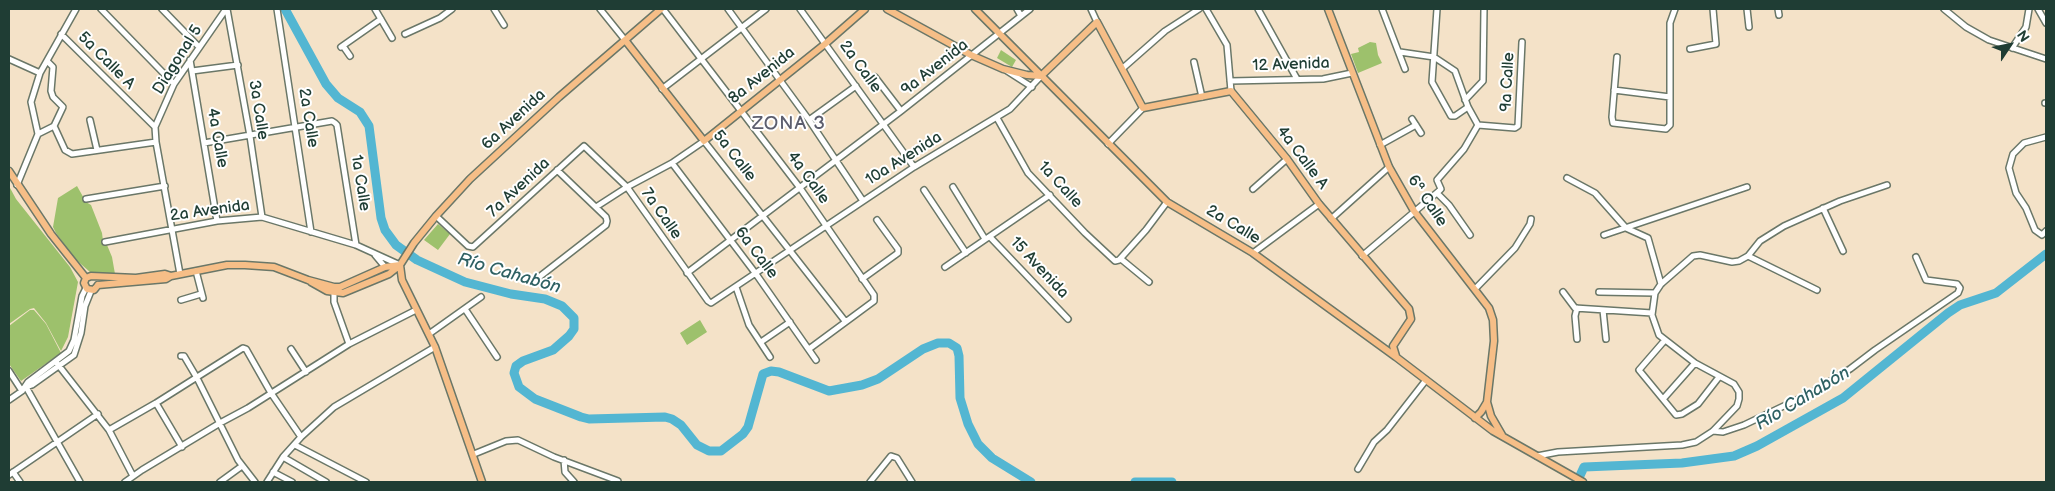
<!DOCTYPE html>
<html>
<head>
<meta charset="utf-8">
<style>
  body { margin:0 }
  #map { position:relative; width:2055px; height:491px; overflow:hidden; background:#f4e2c8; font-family:"Balsamiq Sans",sans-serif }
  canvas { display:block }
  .frame { position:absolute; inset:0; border:10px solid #1f3d34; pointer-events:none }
  .north { position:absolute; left:1985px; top:20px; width:50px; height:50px; -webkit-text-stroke:4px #fff; paint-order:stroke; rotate:56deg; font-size:14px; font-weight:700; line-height:20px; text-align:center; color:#1f3d34 }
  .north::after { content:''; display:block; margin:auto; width:18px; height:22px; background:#1f3d34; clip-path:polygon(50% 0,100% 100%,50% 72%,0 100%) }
</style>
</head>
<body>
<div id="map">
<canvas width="2055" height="491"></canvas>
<div class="frame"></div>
<div class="north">N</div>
</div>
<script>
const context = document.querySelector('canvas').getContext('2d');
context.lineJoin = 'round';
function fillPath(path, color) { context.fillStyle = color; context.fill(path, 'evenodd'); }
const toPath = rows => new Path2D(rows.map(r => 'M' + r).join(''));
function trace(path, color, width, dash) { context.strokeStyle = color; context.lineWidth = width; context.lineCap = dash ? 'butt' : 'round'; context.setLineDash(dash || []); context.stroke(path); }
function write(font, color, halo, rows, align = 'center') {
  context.font = font + ' "Balsamiq Sans",sans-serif'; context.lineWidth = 4; context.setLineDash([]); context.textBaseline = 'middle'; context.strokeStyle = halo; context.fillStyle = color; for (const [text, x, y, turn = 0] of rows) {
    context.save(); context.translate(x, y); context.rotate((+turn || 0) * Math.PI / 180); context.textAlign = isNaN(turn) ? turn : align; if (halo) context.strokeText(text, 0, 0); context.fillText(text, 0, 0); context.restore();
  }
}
fillPath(toPath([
  [1370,42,1376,43,1378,55,1382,63,1358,73,1351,54,1359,52,1358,48],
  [1001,50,1016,60,1012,67,997,58],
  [9,186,16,199,70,267,78,282,68,337,61,351,46,323,34,308,30,309,9,324],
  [77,186,86,202,91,205,102,233,103,241,107,245,112,257,115,274,90,272,74,258,56,233,53,227,58,198],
  [438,224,450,234,438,250,424,240],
  [30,310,34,310,46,324,61,353,21,381,9,364,9,326],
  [700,320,707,332,687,345,680,333]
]), '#9dc16c');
trace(toPath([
  [285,9,326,84,338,98,360,112,369,126,381,218,385,230,396,245,417,260,465,282,511,294,545,299,562,306,574,318,574,329,569,336,553,350,523,361,516,366,514,373,519,387,535,399,581,417,589,419,665,417,672,419,681,425,697,445,709,451,721,451,743,434,748,427,763,374,771,371,779,372,829,391,862,385,878,379,923,349,938,343,949,343,957,348,959,356,960,398,968,424,978,444,992,458,1031,482],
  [1135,482,1172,482],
  [1577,482,1584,467,1682,463,1734,456,1757,446,1843,398,1948,313,1960,305,1996,293,2046,254]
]), '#53b6d2', 9);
const minor = toPath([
  [101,9,174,84],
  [162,9,199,47],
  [227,9,250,136,262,217],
  [277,9,311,232],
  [375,9,392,38],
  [494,9,504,25],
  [600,9,625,40],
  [663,9,800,188,874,295,874,301,809,349],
  [728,9,809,120,863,201],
  [800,9,914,167],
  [1017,9,1021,16],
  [1091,9,1097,22],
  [1206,9,1227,45,1231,91],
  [1258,9,1297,79],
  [1382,9,1405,69],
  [1437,9,1432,82,1451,116,1455,116,1468,107],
  [1747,9,1749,27],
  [1778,9,1779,15],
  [1944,9,1966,27,1989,40,2046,59],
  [2038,9,2046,23],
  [61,34,155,127],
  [405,34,440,18,452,9],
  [343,46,350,56],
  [341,47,381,19],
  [2012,48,2026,27,2029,9],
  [1690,49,1716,44,1713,9],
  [1400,52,1434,57,1455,71,1468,107,1478,125],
  [1617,57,1612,117,1613,123,1666,129,1670,125,1670,23,1675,9],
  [9,59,40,73],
  [190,60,217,221],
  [47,61,53,67,51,91,53,97,63,107,54,126],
  [1194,62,1202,97],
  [1123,68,1165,31,1199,9],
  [192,71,238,65],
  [1007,71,1032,87],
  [875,77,901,111],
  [1230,81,1323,79,1352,73],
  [662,89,766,9],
  [1614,90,1670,97],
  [1465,100,1483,81,1484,9],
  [2045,103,2046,103],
  [997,118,1028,173,1085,233,1115,261,1119,260,1146,230,1167,202],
  [1412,119,1421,133],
  [90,120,97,150],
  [809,120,856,86],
  [1478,125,1515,128,1518,126,1522,42],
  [38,134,54,126,65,150,72,154,156,142],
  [2046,137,2024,143,2013,154,2009,168,2016,193,2026,208,2035,230,2042,235,2046,231],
  [204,143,332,121,335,123,337,125,356,245],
  [1108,144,1143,108],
  [1380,145,1416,125],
  [672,163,756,274,816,360],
  [1567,178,1595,193,1626,228,1648,238,1661,284],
  [17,185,38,134,31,102,40,73,76,9],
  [953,187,985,239],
  [1253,189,1287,159],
  [924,190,966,253],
  [1437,193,1449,205,1470,235],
  [86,199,165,186],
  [596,207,627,187,672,163,704,141,845,321],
  [1823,208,1843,251],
  [436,216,468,246,473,247,584,146,627,187,708,301,711,303,914,167,1010,109,1041,76],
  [1331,219,1389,167],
  [1604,235,1747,187],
  [990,237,1068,319],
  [105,242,217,221,262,217,356,245,400,265],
  [1253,253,1319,204],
  [375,255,385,267],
  [1362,256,1439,191,1441,189,1437,180,1464,149,1478,125],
  [1748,256,1817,290],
  [1121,259,1149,282],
  [945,267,1050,195],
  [196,271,203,298],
  [687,273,901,111,1030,9],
  [180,274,156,142,155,127,174,84,226,9],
  [862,279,898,253,898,249,877,220],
  [534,281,606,225,607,221,606,217,557,170],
  [736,287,749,325,770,357],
  [1475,289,1515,248,1530,224,1531,219],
  [334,290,334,302,349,344],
  [1563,292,1575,308,1652,313],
  [1599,292,1655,293],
  [181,300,201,294],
  [1577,308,1575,316,1577,339],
  [465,309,497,357],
  [1603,310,1606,339],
  [429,334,481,297],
  [1665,340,1639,370,1676,415,1682,414,1698,404,1719,377],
  [761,342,790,322],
  [291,349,306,372],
  [181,356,184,356,197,378,238,460,255,482],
  [56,362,109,430,133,476],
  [9,371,22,391],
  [26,387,32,385,74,355,81,333,85,306,91,291],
  [26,387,80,482],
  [1664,398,1695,363],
  [9,400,22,391,28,382,69,351,74,340,82,296,86,288],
  [156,403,182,447],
  [109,430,156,403,243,348,246,349,271,393,301,437],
  [1713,431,1723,432,1744,425,1813,392,1850,369,1875,350,1958,293,1960,288,1957,284,1926,280,1916,257],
  [295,445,366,482],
  [474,454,506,441,518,440,554,457,618,481,618,482],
  [1537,456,1558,452,1682,445,1696,442,1713,431,1737,406,1739,399,1739,392,1734,384,1695,363,1659,335,1652,315,1655,293,1661,284,1693,256,1700,255,1732,262,1739,261,1748,256,1760,241,1784,226,1840,201,1887,185],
  [283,457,326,482],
  [564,460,565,472,574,482],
  [1358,469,1374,442,1387,430,1426,380],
  [13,472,20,482],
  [273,472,292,482],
  [9,475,98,414],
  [125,482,142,470,220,423,248,408,349,344,416,310],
  [220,482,242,466],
  [267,482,283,457,301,437,334,407,435,347],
  [870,482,891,456,897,458,912,482]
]);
const major = toPath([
  [887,9,971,55,1003,69,1027,75,1041,76],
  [975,9,1167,202,1253,253,1396,357,1493,431,1583,482],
  [1328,9,1389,167,1414,211,1489,308,1493,320,1494,341,1487,402,1491,416,1502,435],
  [625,40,704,141,825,44,865,9],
  [1041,76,1097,22,1143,108,1231,91,1287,159,1319,204,1409,309,1411,319,1393,346,1396,356],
  [9,171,51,234,86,278],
  [86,278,91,276,136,278,165,274,171,276],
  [86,278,84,283,87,289,94,290,98,285],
  [311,282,327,291,343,293,389,274,399,266],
  [98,285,166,279,171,276,227,265,245,265,274,267,308,280,334,287,340,287,385,267,400,265],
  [1475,418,1481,412,1487,402],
  [482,482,435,347,402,280,400,265,414,243,436,216,470,179,559,97,661,9]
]);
trace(minor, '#6a7768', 8);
trace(major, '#6a7768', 9);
trace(minor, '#fff', 5);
trace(major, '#f6be87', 6);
write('16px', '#1f3d34', '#fff', [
  ["Diagonal 5",178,60,-58],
  ["5a Calle A",106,61,45],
  ["12 Avenida",1291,65,-2],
  ["2a Calle",860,67,54],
  ["9a Avenida",935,68,-38],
  ["8a Avenida",762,76,-39],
  ["9a Calle",1508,82,-87],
  ["3a Calle",258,110,81],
  ["2a Calle",308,118,81],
  ["6a Avenida",514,120,-43],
  ["4a Calle",217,138,80],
  ["5a Calle",734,156,52],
  ["4a Calle A",1302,158,53],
  ["10a Avenida",904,159,-32],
  ["4a Calle",808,178,54],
  ["1a Calle",360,183,81],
  ["1a Calle",1060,185,47],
  ["7a Avenida",519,188,-43],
  ["6ª Calle",1427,201,56],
  ["2a Avenida",210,211,-8],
  ["7a Calle",661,214,55],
  ["2a Calle",1233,225,31],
  ["6a Calle",756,253,53],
  ["15 Avenida",1039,268,47]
]);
write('italic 18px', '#2f6163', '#fff', [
  ["Río Cahabón",509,274,16],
  ["Río Cahabón",1803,399,-31]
]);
context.letterSpacing = '1px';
write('19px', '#5c5e6e', '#fff', [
  ["ZONA 3",789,124]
]);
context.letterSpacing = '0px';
</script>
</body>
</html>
